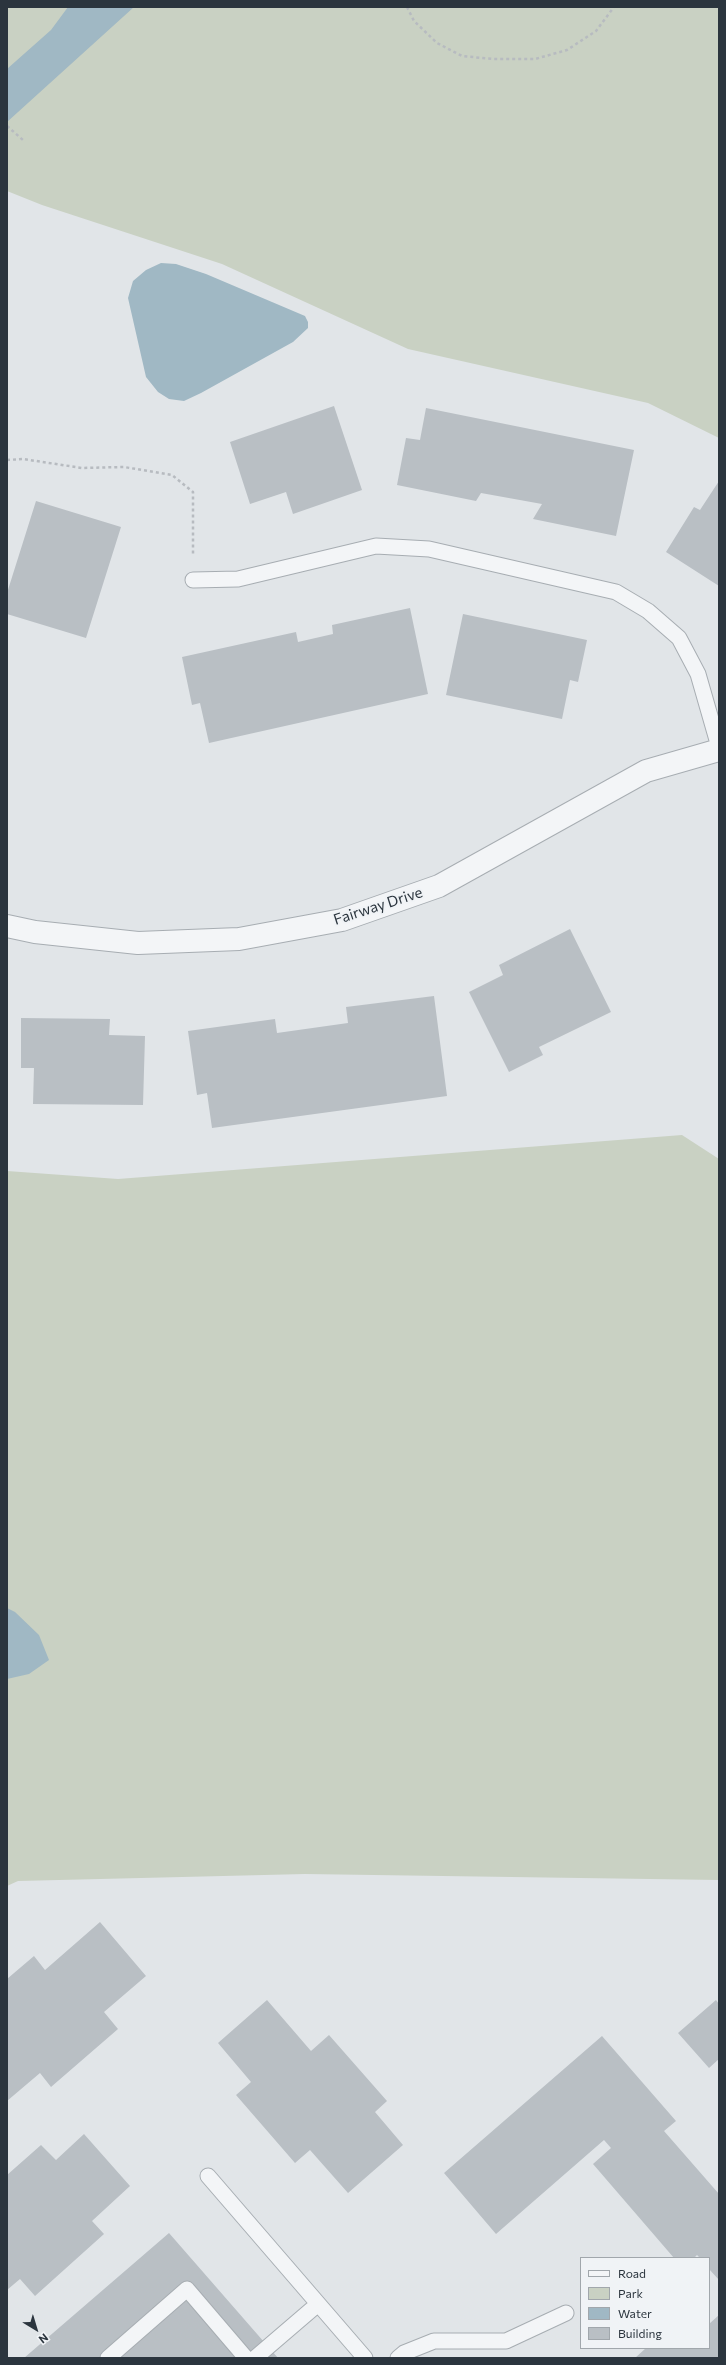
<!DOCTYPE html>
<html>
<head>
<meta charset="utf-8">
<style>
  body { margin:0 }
  #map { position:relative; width:726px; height:2365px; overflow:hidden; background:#e1e5e8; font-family:Commissioner,sans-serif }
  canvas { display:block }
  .frame { position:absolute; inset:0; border:8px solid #2b353e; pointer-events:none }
  .legend { position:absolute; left:580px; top:2257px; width:130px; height:92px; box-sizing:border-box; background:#f0f3f6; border:1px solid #a1a7ac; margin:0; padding:5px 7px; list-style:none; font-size:12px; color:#2b353e }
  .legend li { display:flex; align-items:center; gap:8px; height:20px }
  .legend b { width:20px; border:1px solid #a1a7ac }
  .north { position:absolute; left:16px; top:2309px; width:40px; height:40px; -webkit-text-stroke:3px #f0f3f6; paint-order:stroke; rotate:142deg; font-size:11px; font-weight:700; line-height:16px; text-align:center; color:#2b353e }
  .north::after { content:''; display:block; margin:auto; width:14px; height:18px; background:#2b353e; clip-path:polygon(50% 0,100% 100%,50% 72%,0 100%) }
</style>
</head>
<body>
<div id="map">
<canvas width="726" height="2365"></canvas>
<div class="frame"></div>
<ul class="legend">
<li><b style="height:5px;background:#f3f5f7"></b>Road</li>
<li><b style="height:11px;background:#c9d1c3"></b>Park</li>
<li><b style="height:11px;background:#a0b8c4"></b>Water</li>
<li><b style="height:11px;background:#b9bfc4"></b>Building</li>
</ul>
<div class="north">N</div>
</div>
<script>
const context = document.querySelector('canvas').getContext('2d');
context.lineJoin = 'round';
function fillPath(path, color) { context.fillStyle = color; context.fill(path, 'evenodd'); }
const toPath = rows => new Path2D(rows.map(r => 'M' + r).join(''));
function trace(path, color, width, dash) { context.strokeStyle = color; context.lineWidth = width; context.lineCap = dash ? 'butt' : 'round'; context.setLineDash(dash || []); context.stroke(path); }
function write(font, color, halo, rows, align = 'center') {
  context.font = font + ' Commissioner,sans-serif'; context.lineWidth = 4; context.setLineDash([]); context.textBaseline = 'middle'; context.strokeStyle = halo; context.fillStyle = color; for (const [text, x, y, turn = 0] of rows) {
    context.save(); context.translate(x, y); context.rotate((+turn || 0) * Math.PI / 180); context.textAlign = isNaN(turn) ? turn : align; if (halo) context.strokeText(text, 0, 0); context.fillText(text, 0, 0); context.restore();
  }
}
fillPath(toPath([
  [7,7,719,7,719,438,648,403,408,349,222,264,42,205,7,191],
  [682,1135,719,1159,719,1880,305,1874,18,1881,7,1886,7,1171,118,1179]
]), '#c9d1c3');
fillPath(toPath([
  [68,7,134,7,7,122,7,69,51,30],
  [161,263,176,264,206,274,305,316,308,322,308,328,293,342,201,393,184,401,169,399,158,392,146,377,128,298,133,281,146,270],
  [7,1608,15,1612,39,1635,49,1660,29,1674,7,1679]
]), '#a0b8c4');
fillPath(toPath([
  [334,406,362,490,293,514,286,492,250,504,230,442],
  [426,408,634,450,616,536,533,519,542,504,481,493,476,501,397,485,406,438,420,440],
  [719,481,719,586,666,552,694,507,700,510],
  [36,501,121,527,86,638,7,614,7,593],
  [410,608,428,694,209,743,200,703,192,705,182,657,296,632,298,642,333,634,332,625],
  [463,614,587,640,578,682,570,680,562,719,446,695],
  [570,929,611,1012,539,1047,543,1055,509,1072,469,992,503,975,499,965],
  [434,996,447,1096,212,1128,207,1093,197,1095,188,1031,275,1019,277,1033,348,1023,346,1007],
  [21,1018,110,1019,109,1035,145,1036,143,1105,33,1104,34,1068,21,1068],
  [100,1922,146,1976,104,2012,118,2029,51,2087,40,2073,7,2101,7,1979,34,1956,45,1970],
  [267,2000,311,2051,329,2035,387,2101,375,2112,403,2145,348,2193,310,2150,295,2163,236,2095,251,2082,218,2043],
  [716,2000,719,2004,719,2059,709,2068,678,2033],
  [602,2036,676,2121,664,2131,719,2194,719,2280,709,2269,709,2258,700,2258,697,2255,694,2258,674,2258,593,2164,611,2148,604,2140,496,2234,444,2173],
  [84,2134,130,2186,92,2221,104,2234,35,2296,20,2279,7,2290,7,2175,41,2145,56,2160],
  [169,2233,278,2358,24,2358],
  [719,2315,719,2358,635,2358,646,2348,709,2348,709,2324]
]), '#b9bfc4');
const service = toPath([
  [193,580,238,579,376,546,429,549,616,592,648,611,679,638,698,674,719,747],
  [208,2176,365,2358],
  [108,2358,187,2289,246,2358],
  [255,2358,318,2304],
  [398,2358,404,2353,434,2341,506,2341,566,2313]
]);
const minor = toPath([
  [7,926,35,932,138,943,239,939,342,920,439,886,646,771,719,750]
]);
trace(service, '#a7adb2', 17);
trace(minor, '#a7adb2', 24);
trace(toPath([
  [407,7,414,21,437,43,462,56,493,59,535,59,567,50,596,31,614,7],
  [7,126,23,140],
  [7,460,23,459,82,468,124,467,172,475,193,492,193,555]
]), '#b7bbc0', 2.5, [3, 3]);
trace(service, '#f3f5f7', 15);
trace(minor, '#f3f5f7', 22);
write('15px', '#2b353e', '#f0f3f6', [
  ["Fairway Drive",378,906,-18]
]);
</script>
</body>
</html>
